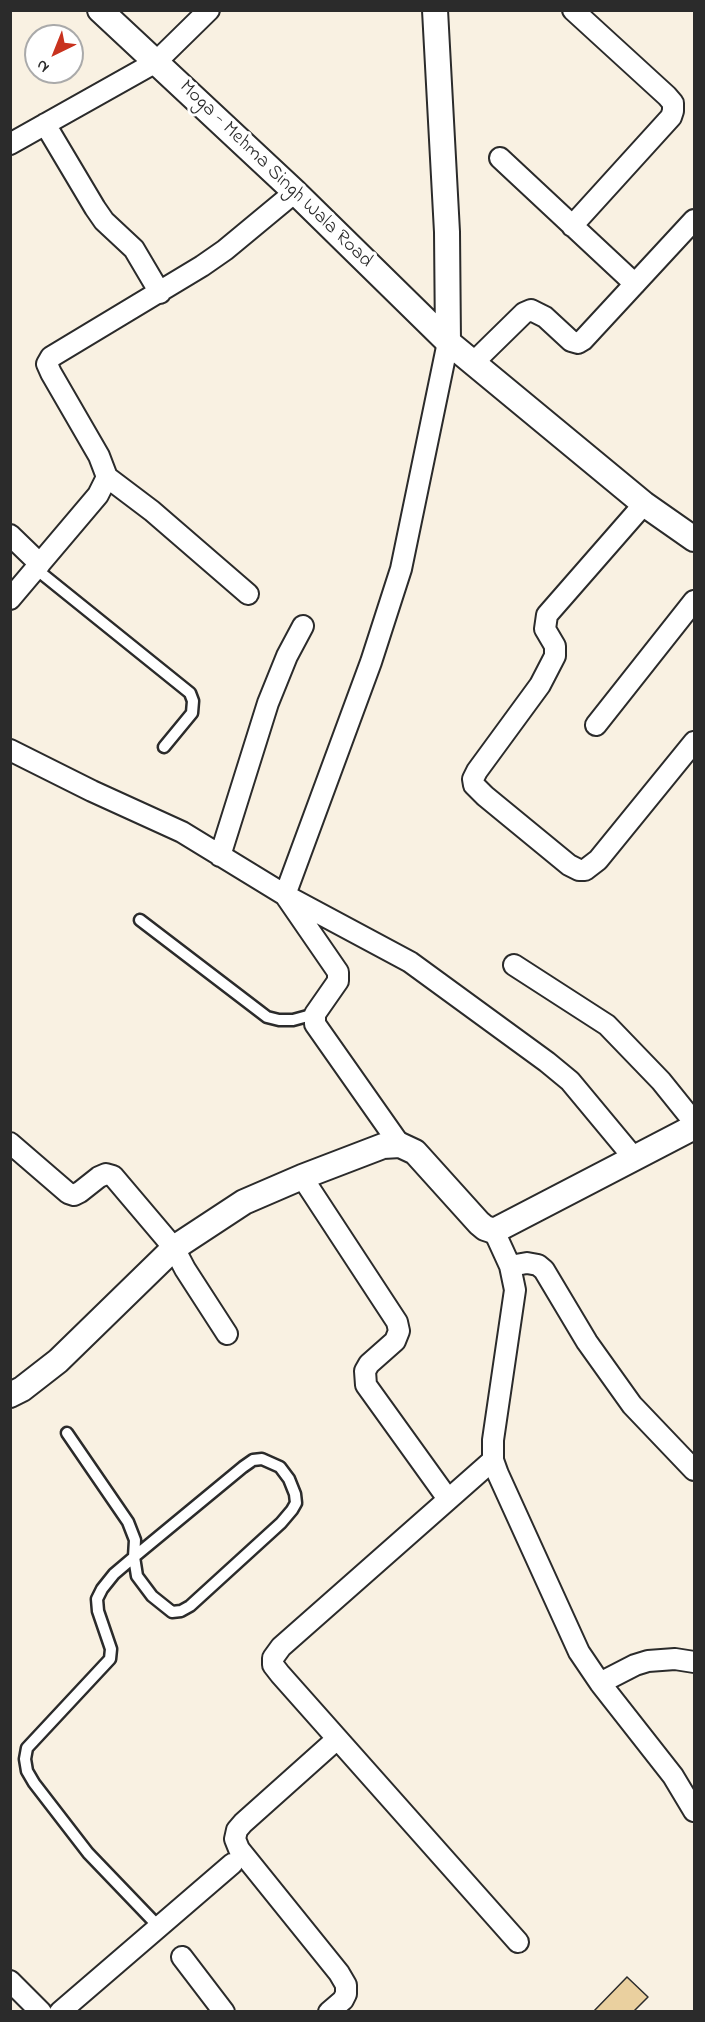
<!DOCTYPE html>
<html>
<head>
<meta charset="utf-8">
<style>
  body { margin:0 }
  #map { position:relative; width:705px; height:2022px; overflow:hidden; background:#f9f1e2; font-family:"Indie Flower",sans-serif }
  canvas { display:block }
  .frame { position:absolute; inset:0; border:12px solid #2b2b2b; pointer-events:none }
  .north { position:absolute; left:24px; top:24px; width:60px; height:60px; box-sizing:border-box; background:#fff; border:2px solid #aaa; border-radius:50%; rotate:223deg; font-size:16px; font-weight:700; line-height:24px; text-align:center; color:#2b2b2b }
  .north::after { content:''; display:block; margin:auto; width:21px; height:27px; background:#c8321e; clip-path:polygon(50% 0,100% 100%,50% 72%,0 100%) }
</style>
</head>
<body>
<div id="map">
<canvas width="705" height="2022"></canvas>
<div class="frame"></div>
<div class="north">N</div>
</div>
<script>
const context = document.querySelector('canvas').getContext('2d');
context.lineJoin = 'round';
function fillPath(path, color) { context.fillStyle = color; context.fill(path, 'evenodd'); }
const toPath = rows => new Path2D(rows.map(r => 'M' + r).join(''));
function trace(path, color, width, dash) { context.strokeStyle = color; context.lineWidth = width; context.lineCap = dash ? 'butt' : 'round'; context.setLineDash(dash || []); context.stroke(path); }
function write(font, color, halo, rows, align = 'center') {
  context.font = font + ' "Indie Flower",sans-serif'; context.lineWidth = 6; context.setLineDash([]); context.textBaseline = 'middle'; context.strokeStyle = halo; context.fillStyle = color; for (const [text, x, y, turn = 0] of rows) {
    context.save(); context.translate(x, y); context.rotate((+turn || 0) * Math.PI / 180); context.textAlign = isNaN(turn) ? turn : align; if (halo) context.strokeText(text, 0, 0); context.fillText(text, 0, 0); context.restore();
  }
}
const building = toPath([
  [627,1977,648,1997,633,2012,593,2012,627,1977]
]);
fillPath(building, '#ead09f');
trace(building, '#2b2b2b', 1.5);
const service = toPath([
  [36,569,190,693,193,701,192,713,164,747],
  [140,920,267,1017,279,1020,293,1020,315,1014],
  [67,1433,128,1522,135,1540,134,1557,137,1576,152,1596,172,1612,181,1611,190,1606,281,1523,292,1510,296,1503,295,1494,289,1479,280,1467,262,1459,253,1460,243,1467,134,1557,114,1574,102,1589,97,1599,98,1611,111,1649,110,1659,27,1748,25,1759,27,1771,34,1783,88,1853,159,1927]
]);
const minor = toPath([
  [45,124,95,208,104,221,134,249,160,293],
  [10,144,156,62,209,10],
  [500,158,635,284],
  [572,226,671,117,673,111,673,103,667,96,573,10],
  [448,342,401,569,371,662,285,895,410,962,547,1062,570,1081,634,1158],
  [474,362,524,313,531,310,545,317,571,341,578,343,583,340,694,220],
  [107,477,152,511,248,594],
  [644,504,547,615,545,629,555,646,555,656,540,685,477,771,473,779,474,785,485,796,569,865,579,870,585,870,598,860,694,742],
  [10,535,40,564],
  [10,599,98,495,107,477,99,456,51,373,47,364,51,357,202,266,225,250,295,192],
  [596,725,694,601],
  [10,750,92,791,182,832,285,895,338,972,338,981,315,1014,315,1024,400,1145],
  [220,856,268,703,287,656,303,626],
  [514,965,607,1025,661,1081,694,1122],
  [10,1143,68,1193,74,1195,80,1192,99,1177,106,1174,113,1176,174,1248,185,1269,227,1334],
  [302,1177,397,1322,399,1331,395,1341,369,1364,365,1371,366,1385,448,1499],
  [494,1231,510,1266,515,1290,493,1440,493,1460,498,1474,579,1652,600,1683,673,1776,694,1811],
  [510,1266,527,1263,538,1265,544,1270,587,1342,632,1405,694,1470],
  [493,1460,281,1647,273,1658,273,1665,280,1674,518,1942],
  [600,1683,635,1665,648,1661,675,1659,694,1662],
  [182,1957,224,2012],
  [10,1981,41,2012],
  [60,2012,232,1864],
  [329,2012,343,2000,346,1994,346,1985,339,1973,239,1849,235,1839,237,1830,243,1823,337,1739]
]);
const tertiary = toPath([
  [100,10,295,192,448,342],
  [435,10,447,232,448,342,644,504,694,539],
  [10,1395,22,1389,58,1361,174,1248,244,1202,302,1177,383,1146,400,1145,415,1152,479,1223,485,1228,494,1231,694,1127]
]);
trace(service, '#2b2b2b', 15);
trace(minor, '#2b2b2b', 24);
trace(tertiary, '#2b2b2b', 28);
trace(service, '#fff', 10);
trace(minor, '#fff', 20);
trace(tertiary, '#fff', 24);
write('20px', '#2b2b2b', '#fff', [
  ["Moga - Mehma Singh Wala Road",275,175,44]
]);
</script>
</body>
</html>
